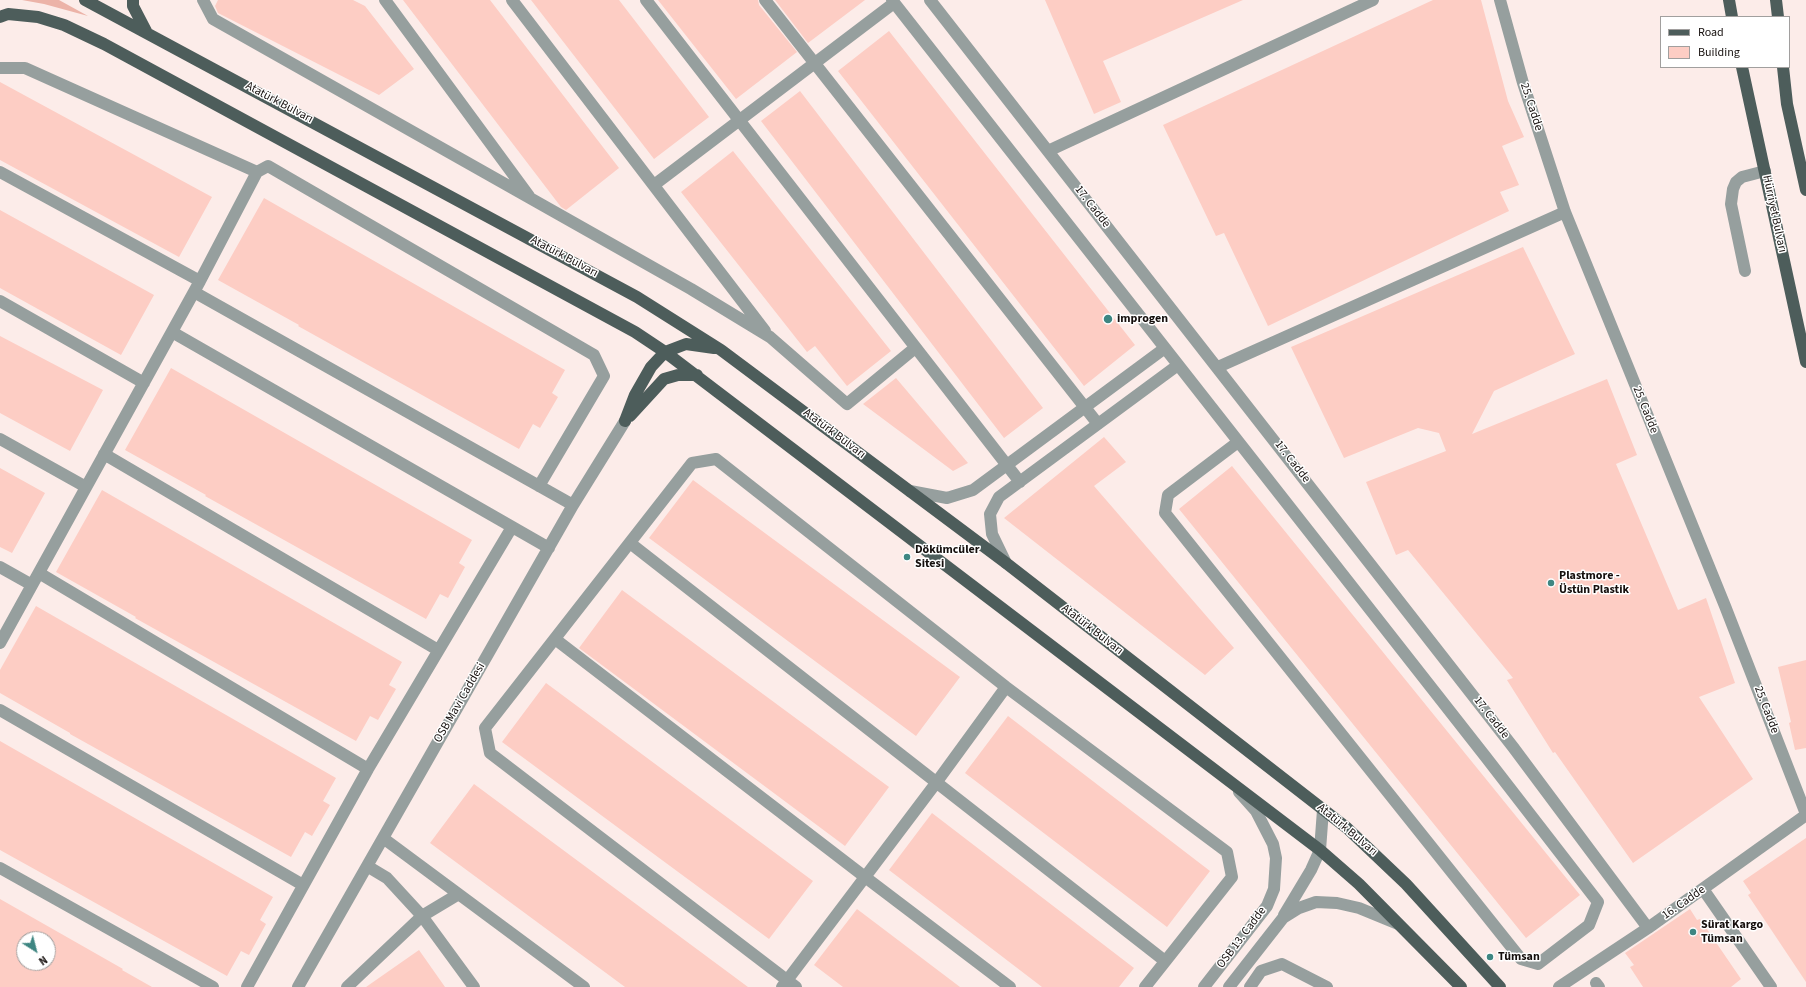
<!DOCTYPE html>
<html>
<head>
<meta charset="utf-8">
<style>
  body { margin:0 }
  #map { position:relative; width:1806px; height:987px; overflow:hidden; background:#fcece9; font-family:"Source Sans 3",sans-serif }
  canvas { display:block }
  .legend { position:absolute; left:1660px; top:16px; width:130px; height:52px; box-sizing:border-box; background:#fff; border:1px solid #a19f9e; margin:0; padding:5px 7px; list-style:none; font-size:12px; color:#150f0d }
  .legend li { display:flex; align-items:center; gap:8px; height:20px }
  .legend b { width:20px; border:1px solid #a19f9e }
  .north { position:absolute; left:16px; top:931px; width:40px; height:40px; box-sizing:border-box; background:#fff; border:1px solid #a19f9e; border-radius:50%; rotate:144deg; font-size:11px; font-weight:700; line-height:16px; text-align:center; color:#150f0d }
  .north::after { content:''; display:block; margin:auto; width:14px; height:18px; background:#3e8682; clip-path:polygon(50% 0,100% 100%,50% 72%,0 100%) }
</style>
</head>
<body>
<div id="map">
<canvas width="1806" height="987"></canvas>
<ul class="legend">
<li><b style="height:5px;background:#4d5d5b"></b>Road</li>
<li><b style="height:11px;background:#fdcdc4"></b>Building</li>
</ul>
<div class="north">N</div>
</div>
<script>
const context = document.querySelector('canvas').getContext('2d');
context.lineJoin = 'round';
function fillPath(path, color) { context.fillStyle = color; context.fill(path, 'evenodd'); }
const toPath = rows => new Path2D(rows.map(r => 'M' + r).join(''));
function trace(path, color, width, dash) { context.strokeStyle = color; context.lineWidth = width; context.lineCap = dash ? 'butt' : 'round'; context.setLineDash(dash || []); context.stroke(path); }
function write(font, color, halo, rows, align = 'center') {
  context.font = font + ' "Source Sans 3",sans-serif'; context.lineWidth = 3; context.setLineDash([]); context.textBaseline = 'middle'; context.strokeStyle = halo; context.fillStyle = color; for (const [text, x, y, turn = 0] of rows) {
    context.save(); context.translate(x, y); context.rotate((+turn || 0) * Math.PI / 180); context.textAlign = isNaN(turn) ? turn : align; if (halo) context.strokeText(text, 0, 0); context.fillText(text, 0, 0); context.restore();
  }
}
fillPath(toPath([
  [22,0,59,0,88,16,44,4]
]), '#ecb3a8');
fillPath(toPath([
  [218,0,353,0,365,6,414,69,379,95,218,13,215,6],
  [403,0,490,0,619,168,566,210,561,207],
  [531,0,619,0,709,117,654,159],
  [658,0,758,0,759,5,797,52,736,99],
  [775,0,865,0,808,43],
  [1045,0,1243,0,1103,61,1121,102,1094,114],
  [1433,0,1481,0,1508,101,1524,137,1502,146,1519,185,1500,192,1509,211,1268,326,1224,233,1216,236,1163,125],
  [889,31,1135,345,1084,386,838,71],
  [0,82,212,197,179,257,0,160],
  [800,91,1043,408,1004,438,761,121],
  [733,151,891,351,847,386,815,346,807,352,681,192],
  [264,198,565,370,552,393,558,397,540,428,533,424,519,449,298,326,299,325,218,280],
  [0,210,154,295,121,355,0,288],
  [1523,247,1575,354,1494,391,1472,434,1607,379,1637,455,1616,464,1678,610,1706,598,1735,683,1699,697,1753,779,1633,863,1555,752,1553,753,1507,680,1513,678,1408,550,1396,555,1366,482,1446,451,1439,433,1418,428,1344,458,1291,347],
  [0,336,103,390,70,451,0,413],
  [171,368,472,540,459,563,465,567,448,598,440,594,426,619,205,496,206,495,125,450],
  [896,378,968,463,953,471,863,404],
  [1104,437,1126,462,1094,486,1234,648,1205,675,1004,518],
  [1232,466,1580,895,1526,938,1179,509],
  [0,468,45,493,12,553,0,547],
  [693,480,960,677,916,736,649,538],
  [102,490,402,662,389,685,396,689,378,720,370,716,356,741,135,618,136,617,56,572],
  [622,590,889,787,845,846,579,648],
  [36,606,336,778,323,801,330,805,312,836,305,832,291,857,70,734,70,733,0,693,0,670],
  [1806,660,1806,748,1795,750,1789,723,1791,722,1778,667],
  [546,683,813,881,769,939,502,742],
  [1008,716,1210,871,1167,927,965,773],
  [0,741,273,897,260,920,266,924,249,955,241,951,227,976,0,850],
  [474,784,748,987,625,987,430,843],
  [932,813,1134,968,1119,987,1042,987,889,870],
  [1806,838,1806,982,1748,895,1751,893,1743,881],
  [0,899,123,969,122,970,152,987,0,987],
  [24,939,48,939,48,963,24,963],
  [857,909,960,987,843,987,814,965],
  [1690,909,1697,920,1700,919,1741,979,1731,987,1643,987,1630,967,1634,965,1625,953],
  [419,950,445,987,366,987]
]), '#fdcdc4');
trace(toPath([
  [203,0,213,19,691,289,770,337,847,404,915,348],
  [385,0,529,196],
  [512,0,765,331],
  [646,0,1020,482],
  [765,0,1098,424],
  [892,0,1485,756,1598,902,1589,925,1538,964,1521,959,1165,513,1168,495,1238,442],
  [930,0,1513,747,1648,928],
  [1500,0,1523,83,1565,212,1725,606,1806,814],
  [0,68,25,68,257,172],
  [1048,151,1373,0],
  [0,172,200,281],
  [654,185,894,3],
  [1745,271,1731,204,1733,189,1736,182,1742,177,1765,171],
  [194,292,573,505],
  [0,301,144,383],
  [172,332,549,548],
  [1218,367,1565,212],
  [0,439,86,487],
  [104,454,438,650],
  [910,491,947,498,973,490,1165,348],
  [630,543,1165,961],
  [1006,563,992,534,990,514,999,497,1178,365],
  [0,567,32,585],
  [39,573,368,769],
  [555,639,865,877,1010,987],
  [0,643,200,281,257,172,268,166,594,355,604,376,539,486],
  [0,710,303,885],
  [383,838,584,987],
  [367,866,387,878,422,916,474,987],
  [0,868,213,987],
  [1703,889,1771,987],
  [1284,915,1311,870,1320,850,1323,810],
  [1596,983,1599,987],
  [247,987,368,769,512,527],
  [298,987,573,505,625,421],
  [347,987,422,916,457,895],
  [782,987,936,783,1006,687],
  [796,987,490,753,485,728,692,463,716,459,1006,687,1227,852,1232,877,1145,987],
  [1204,987,1267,906,1274,889,1276,858,1273,844,1256,811,1239,792],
  [1229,987,1283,918,1299,908,1316,902,1337,903,1359,908,1398,924],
  [1250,987,1261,971,1282,964,1327,987],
  [1559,987,1648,928,1806,815]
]), '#969f9e', 12);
trace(toPath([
  [85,0,637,297,721,350,1006,563,1347,828,1406,884,1500,987],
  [133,0,133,6,146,31],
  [1729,0,1732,17],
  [1776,0,1778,17],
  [0,17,8,14,38,17,64,25,104,44,635,332,665,352,1320,850,1359,884,1461,987],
  [1742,67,1806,362],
  [1783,67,1787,104,1806,190],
  [630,416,664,379,678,375,697,375],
  [625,421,635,395,651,367,665,352,686,344,714,348]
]), '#4d5d5b', 12);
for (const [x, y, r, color] of [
  [1108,319,5,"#3e8682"],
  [907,557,4,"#3e8682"],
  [1551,583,4,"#3e8682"],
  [1693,932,4,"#3e8682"],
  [1490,957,4,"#3e8682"]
]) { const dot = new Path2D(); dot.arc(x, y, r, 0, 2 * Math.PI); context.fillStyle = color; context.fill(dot); trace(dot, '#fff', 1.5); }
write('12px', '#150f0d', '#fff', [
  ["Atatürk Bulvarı",279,103,28],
  ["25. Cadde",1531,107,72],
  ["17. Cadde",1092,207,52],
  ["Hürriyet Bulvarı",1774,214,78],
  ["Atatürk Bulvarı",564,257,28],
  ["25. Cadde",1645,410,68],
  ["Atatürk Bulvarı",834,434,37],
  ["17. Cadde",1292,462,52],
  ["Atatürk Bulvarı",1092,630,38],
  ["OSB Mavi Caddesi",460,703,-60],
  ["25. Cadde",1766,710,69],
  ["17. Cadde",1491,718,52],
  ["Atatürk Bulvarı",1347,830,40],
  ["16. Cadde",1684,903,-35],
  ["OSB 13. Cadde",1242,938,-53]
]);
write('bold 12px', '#150f0d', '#fff', [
  ["improgen",1117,319],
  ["Dökümcüler",915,550],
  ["Sitesi",915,564],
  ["Plastmore -",1559,576],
  ["Üstün Plastik",1559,590],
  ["Sürat Kargo",1701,925],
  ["Tümsan",1701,939],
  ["Tümsan",1498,957]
], 'left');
</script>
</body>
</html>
